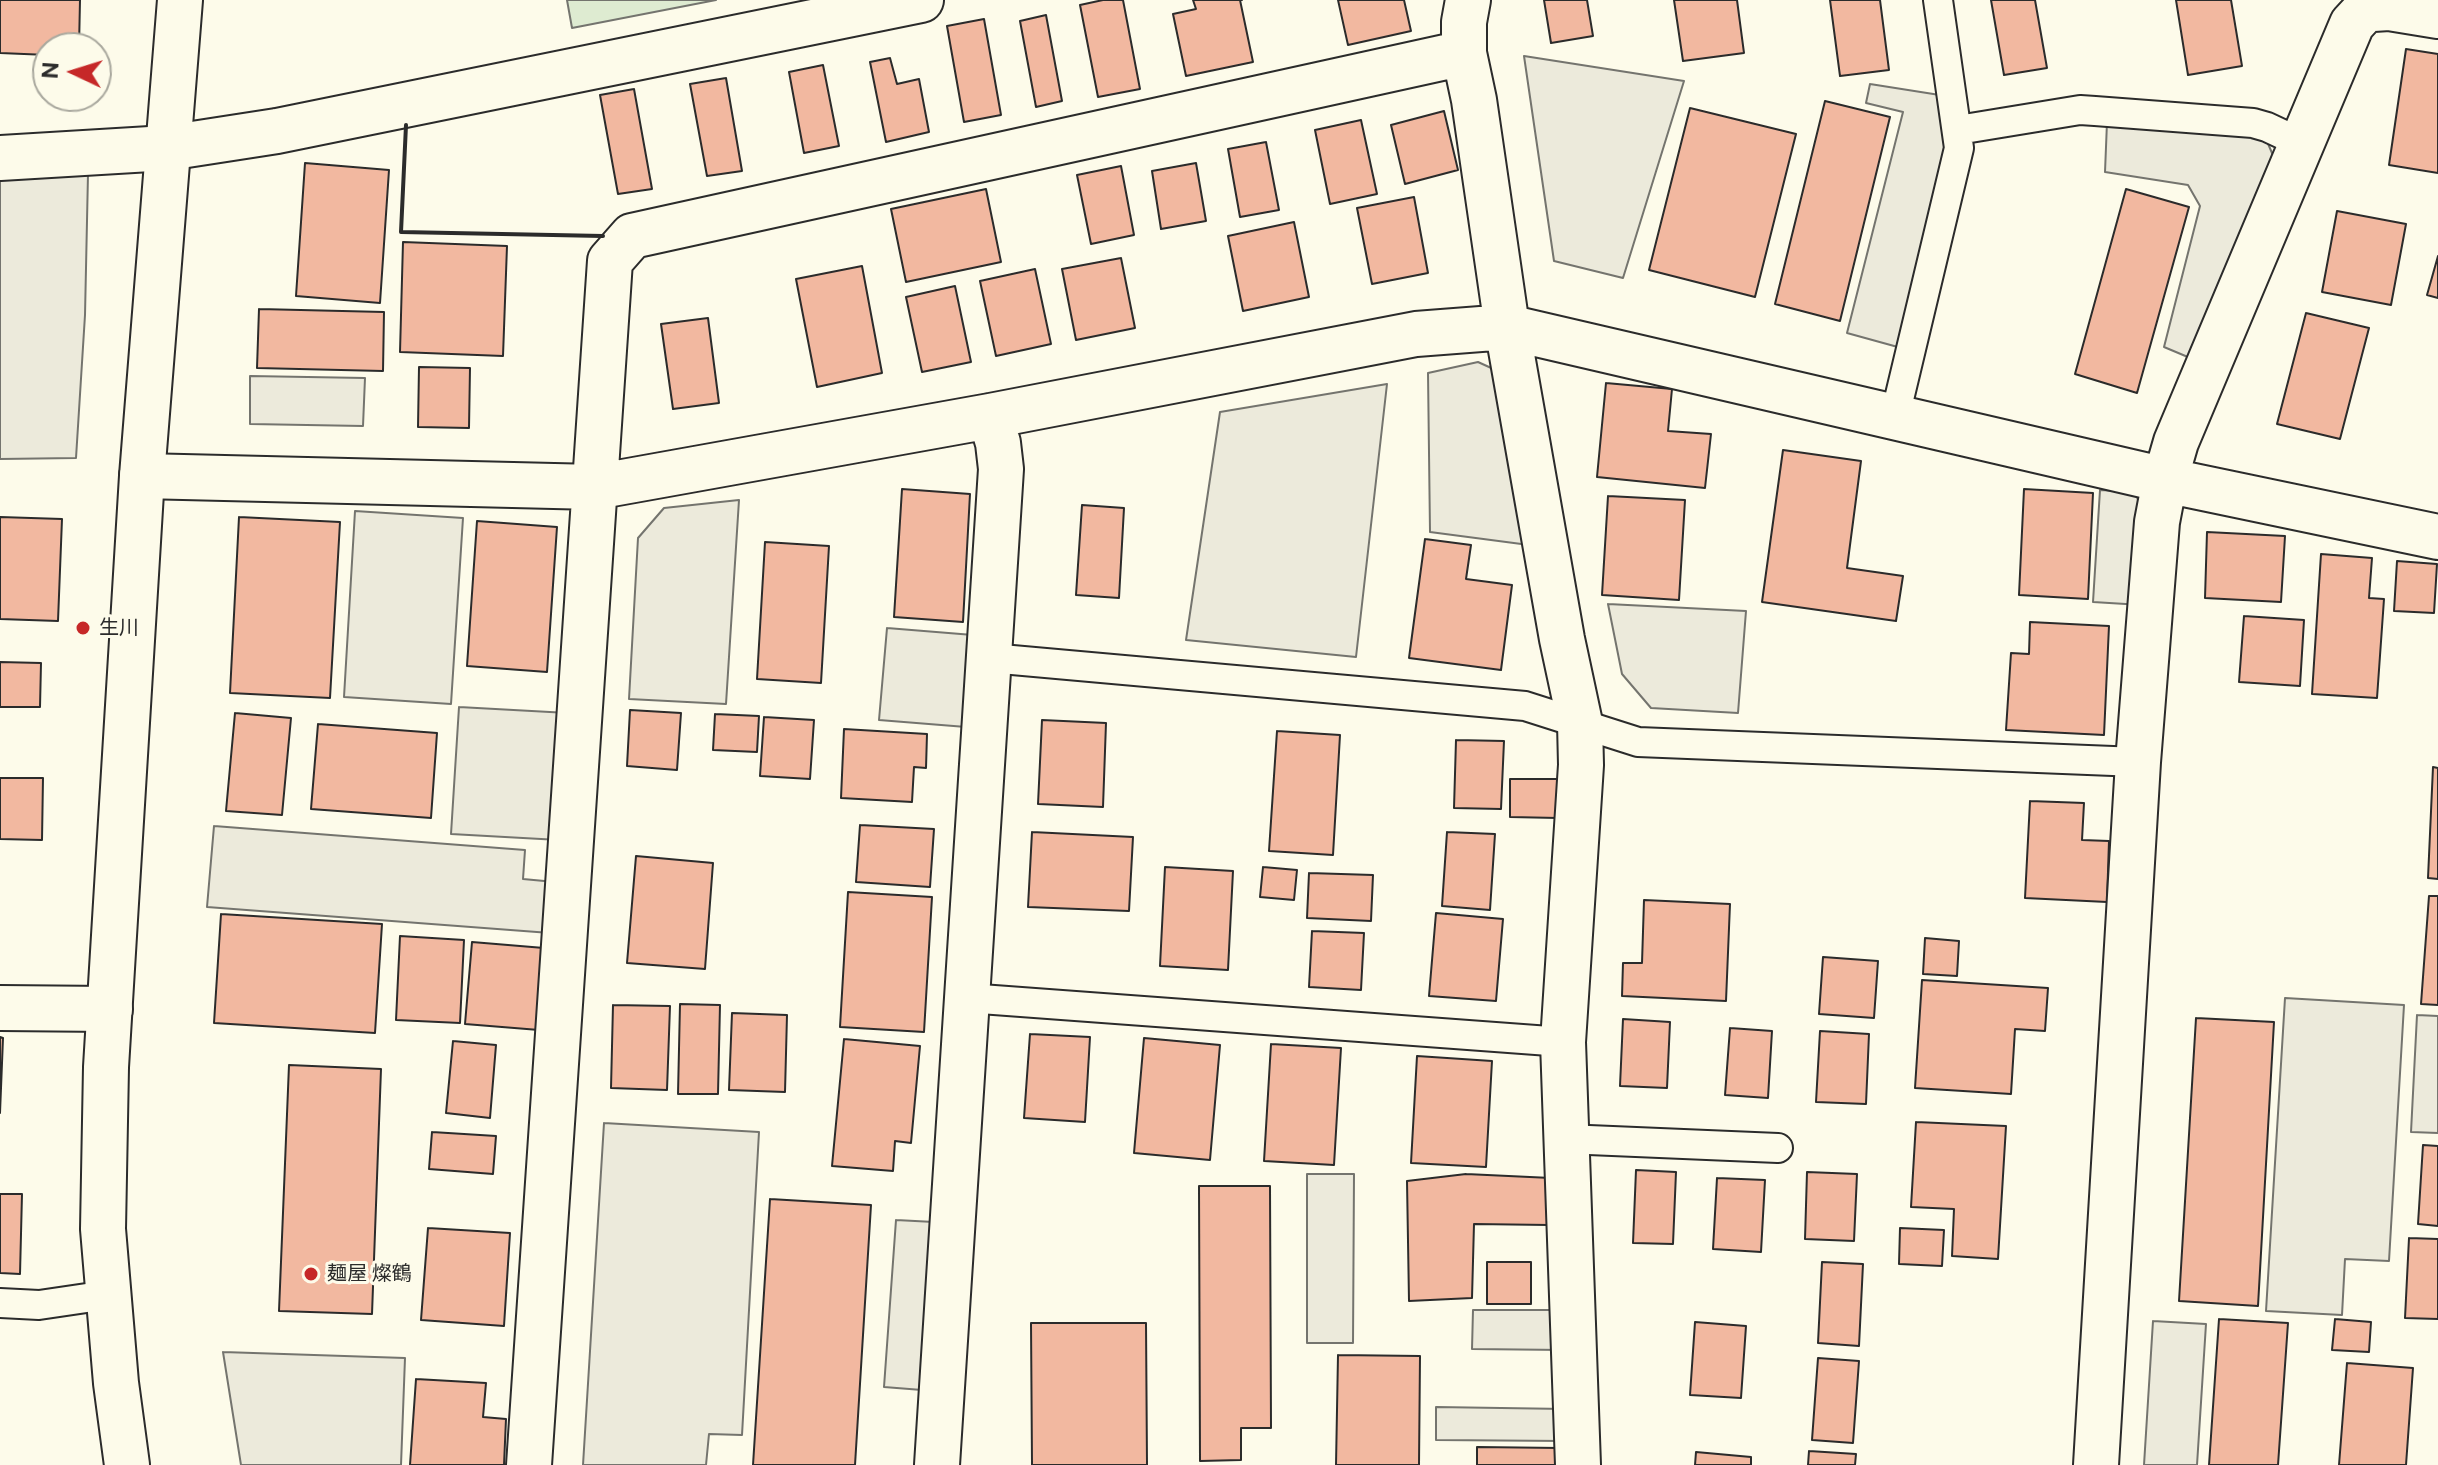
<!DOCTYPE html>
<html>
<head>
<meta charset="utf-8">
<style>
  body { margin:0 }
  #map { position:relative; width:2438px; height:1465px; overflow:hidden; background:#fdfbea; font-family:"Public Sans",sans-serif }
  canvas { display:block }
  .north { position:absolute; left:32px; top:32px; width:80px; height:80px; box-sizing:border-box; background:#fdfbea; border:2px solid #a9a89e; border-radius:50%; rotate:274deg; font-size:22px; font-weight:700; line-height:32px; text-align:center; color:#2b2b2b }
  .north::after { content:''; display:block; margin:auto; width:28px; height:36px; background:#c62828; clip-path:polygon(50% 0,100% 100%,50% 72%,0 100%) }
</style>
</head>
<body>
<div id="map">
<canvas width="2438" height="1465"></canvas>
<div class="north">N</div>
</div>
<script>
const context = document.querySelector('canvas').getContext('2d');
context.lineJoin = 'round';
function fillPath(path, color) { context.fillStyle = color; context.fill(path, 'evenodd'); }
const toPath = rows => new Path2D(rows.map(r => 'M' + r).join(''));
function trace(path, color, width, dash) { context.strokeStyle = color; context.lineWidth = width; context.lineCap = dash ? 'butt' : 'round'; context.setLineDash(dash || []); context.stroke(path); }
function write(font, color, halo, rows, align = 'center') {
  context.font = font + ' "Public Sans","Noto Sans JP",sans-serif'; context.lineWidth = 6; context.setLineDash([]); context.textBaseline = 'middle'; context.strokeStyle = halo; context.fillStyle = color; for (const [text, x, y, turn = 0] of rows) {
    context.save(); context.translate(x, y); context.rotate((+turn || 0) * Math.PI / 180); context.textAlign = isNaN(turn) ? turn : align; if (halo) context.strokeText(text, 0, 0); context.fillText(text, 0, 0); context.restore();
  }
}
const green = toPath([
  [567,0,716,0,572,28,567,0]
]);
fillPath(green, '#deebd1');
trace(green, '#74746e', 2);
const parking = toPath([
  [1524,56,1684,81,1623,278,1554,261,1524,56],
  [1870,84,1946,96,1951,150,1905,349,1847,333,1903,112,1866,103,1870,84],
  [2107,122,2263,132,2278,167,2195,360,2164,347,2200,206,2188,185,2105,172,2107,122],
  [88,174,85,315,76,458,0,459,0,180,88,174],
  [1478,362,1500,372,1529,545,1430,532,1428,373,1478,362],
  [250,376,365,378,363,426,250,424,250,376],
  [1387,384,1356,657,1186,640,1220,412,1387,384],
  [2100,490,2135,492,2147,523,2142,605,2093,602,2100,490],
  [739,500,726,704,629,699,638,538,664,508,739,500],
  [355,511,463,518,451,704,344,697,355,511],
  [1608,604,1746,611,1738,713,1651,708,1622,674,1608,604],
  [887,628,973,635,966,727,879,720,887,628],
  [459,707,568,713,559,840,451,834,459,707],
  [214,826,525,850,523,879,555,882,550,933,207,907,214,826],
  [2285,998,2404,1005,2389,1261,2345,1259,2342,1315,2266,1311,2285,998],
  [2417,1015,2438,1016,2438,1133,2411,1132,2417,1015],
  [604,1123,759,1132,742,1435,709,1434,706,1465,583,1465,604,1123],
  [1307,1174,1354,1174,1353,1343,1307,1343,1307,1174],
  [896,1220,934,1222,922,1390,884,1387,896,1220],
  [1473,1310,1564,1310,1564,1350,1472,1349,1473,1310],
  [2153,1321,2206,1324,2197,1465,2144,1465,2153,1321],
  [223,1352,405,1358,401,1465,241,1465,223,1352],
  [1436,1407,1566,1409,1564,1441,1436,1440,1436,1407]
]);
fillPath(parking, '#eceadb');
trace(parking, '#74746e', 2);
const building = toPath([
  [0,0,80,0,79,48,48,48,48,55,0,53,0,0],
  [1103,0,1123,0,1140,89,1098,97,1080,5,1103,0],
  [1193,0,1242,0,1240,0,1253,62,1186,76,1173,14,1196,9,1193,0],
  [1338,0,1404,0,1411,31,1348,45,1338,0],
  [1544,0,1587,0,1593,36,1551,43,1544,0],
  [1674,0,1737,0,1744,53,1683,61,1674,0],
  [1830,0,1880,0,1889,70,1840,76,1830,0],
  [1991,0,2035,0,2047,68,2004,75,1991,0],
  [2176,0,2231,0,2242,66,2188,75,2176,0],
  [1046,15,1062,101,1036,107,1020,21,1046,15],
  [984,19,1001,115,964,122,947,26,984,19],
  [2406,49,2438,54,2438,173,2389,165,2406,49],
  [890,58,897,84,919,79,929,132,886,142,870,62,890,58],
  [823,65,839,146,804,153,789,72,823,65],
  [726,78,742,171,707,176,690,84,726,78],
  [634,89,652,189,618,194,600,95,634,89],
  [1825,101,1890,117,1840,321,1775,304,1825,101],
  [1690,108,1796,134,1755,297,1649,270,1690,108],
  [1444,111,1458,170,1405,184,1391,125,1444,111],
  [1361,120,1377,194,1330,204,1315,130,1361,120],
  [1266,142,1279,210,1240,217,1228,149,1266,142],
  [305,163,389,170,380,303,296,296,305,163],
  [1196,163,1206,221,1161,229,1152,171,1196,163],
  [1121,166,1134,235,1091,244,1077,175,1121,166],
  [986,189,1001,262,906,282,891,209,986,189],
  [2126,189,2189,207,2137,393,2075,374,2126,189],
  [1414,197,1428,273,1372,284,1357,208,1414,197],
  [2337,211,2406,224,2391,305,2322,292,2337,211],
  [1294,222,1309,297,1243,311,1228,236,1294,222],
  [403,242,507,246,503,356,400,352,403,242],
  [2438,256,2438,298,2427,295,2438,256],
  [1121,258,1135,328,1076,340,1062,269,1121,258],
  [862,266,882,373,817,387,796,279,862,266],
  [1035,269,1051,344,996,356,980,281,1035,269],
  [955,286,971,362,922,372,906,297,955,286],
  [259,309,384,312,383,371,257,368,259,309],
  [2306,313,2369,328,2340,439,2277,424,2306,313],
  [708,318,719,403,673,409,661,324,708,318],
  [419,367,470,368,469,428,418,427,419,367],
  [1606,383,1672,389,1668,431,1711,434,1705,488,1597,477,1606,383],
  [1783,450,1861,461,1847,568,1903,576,1896,621,1762,602,1783,450],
  [902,489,970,494,963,622,894,617,902,489],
  [2024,489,2093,493,2088,599,2019,595,2024,489],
  [1608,496,1685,500,1679,600,1602,595,1608,496],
  [1082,505,1124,508,1119,598,1076,595,1082,505],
  [0,517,62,519,58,621,0,619,0,517],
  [239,517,340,522,330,698,230,693,239,517],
  [477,521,557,527,547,672,467,666,477,521],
  [2207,532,2285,536,2281,602,2205,598,2207,532],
  [1425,539,1471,545,1466,579,1512,585,1501,670,1409,658,1425,539],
  [765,542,829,546,821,683,757,679,765,542],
  [2321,554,2372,558,2369,598,2384,599,2377,698,2312,694,2321,554],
  [2397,561,2437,564,2434,613,2394,611,2397,561],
  [2244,616,2304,620,2300,686,2239,682,2244,616],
  [2030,622,2109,626,2104,735,2006,730,2011,653,2029,654,2030,622],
  [0,662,41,663,40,707,0,707,0,662],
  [630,710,681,713,677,770,627,766,630,710],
  [235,713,291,718,282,815,226,811,235,713],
  [715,714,759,716,757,752,713,750,715,714],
  [764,717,814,720,810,779,760,776,764,717],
  [1042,720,1106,723,1103,807,1038,804,1042,720],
  [318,724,437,733,431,818,311,809,318,724],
  [844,729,927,734,926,768,914,767,912,802,841,798,844,729],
  [1277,731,1340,735,1333,855,1269,851,1277,731],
  [1456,740,1504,741,1501,809,1454,808,1456,740],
  [2433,767,2438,768,2438,879,2428,878,2433,767],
  [0,778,43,778,42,840,0,839,0,778],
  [1510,779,1557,779,1558,818,1510,817,1510,779],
  [2030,801,2084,803,2082,840,2109,841,2107,902,2025,898,2030,801],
  [860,825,934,829,930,887,856,882,860,825],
  [1032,832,1133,837,1129,911,1028,907,1032,832],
  [1447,832,1495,834,1490,910,1442,906,1447,832],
  [636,856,713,863,705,969,627,963,636,856],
  [1165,867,1233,871,1228,970,1160,966,1165,867],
  [1263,867,1297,870,1294,900,1260,897,1263,867],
  [1309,873,1373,875,1371,921,1307,918,1309,873],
  [848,892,932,897,924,1032,840,1027,848,892],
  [2429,896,2438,896,2438,1005,2421,1004,2429,896],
  [1644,900,1730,904,1726,1001,1622,996,1623,963,1642,963,1644,900],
  [1436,913,1503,919,1496,1001,1429,996,1436,913],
  [221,914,382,924,375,1033,214,1023,221,914],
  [1312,931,1364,933,1361,990,1309,987,1312,931],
  [400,936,464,940,460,1023,396,1020,400,936],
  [1925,938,1959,941,1957,976,1923,974,1925,938],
  [472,942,544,948,539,1030,465,1024,472,942],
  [1823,957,1878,961,1874,1018,1819,1014,1823,957],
  [1922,980,2048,988,2045,1031,2015,1029,2011,1094,1915,1088,1922,980],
  [680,1004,720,1005,718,1094,678,1094,680,1004],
  [613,1005,670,1006,667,1090,611,1088,613,1005],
  [732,1013,787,1015,785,1092,729,1090,732,1013],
  [2196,1018,2274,1022,2258,1306,2179,1301,2196,1018],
  [1623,1019,1670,1022,1667,1088,1620,1086,1623,1019],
  [1730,1028,1772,1031,1768,1098,1725,1095,1730,1028],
  [1820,1031,1869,1034,1866,1104,1816,1102,1820,1031],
  [1030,1034,1090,1037,1085,1122,1024,1118,1030,1034],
  [0,1037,3,1038,0,1113,0,1037],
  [1144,1038,1220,1045,1210,1160,1134,1153,1144,1038],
  [844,1039,920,1046,911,1143,895,1141,893,1171,832,1166,844,1039],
  [453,1041,496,1045,490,1118,446,1113,453,1041],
  [1271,1044,1341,1048,1334,1165,1264,1161,1271,1044],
  [1417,1056,1492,1061,1486,1167,1411,1163,1417,1056],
  [289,1065,381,1069,372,1314,279,1311,289,1065],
  [1916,1122,2006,1126,1998,1259,1952,1256,1954,1209,1911,1207,1916,1122],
  [432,1132,496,1136,493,1174,429,1169,432,1132],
  [2423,1145,2438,1146,2438,1226,2418,1224,2423,1145],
  [1636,1170,1676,1172,1673,1244,1633,1243,1636,1170],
  [1807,1172,1857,1174,1854,1241,1805,1239,1807,1172],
  [1466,1174,1551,1178,1549,1225,1474,1224,1472,1298,1409,1301,1407,1181,1466,1174],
  [1717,1178,1765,1180,1761,1252,1713,1249,1717,1178],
  [1199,1186,1270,1186,1271,1428,1241,1428,1241,1460,1200,1461,1199,1186],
  [0,1194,22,1194,20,1274,0,1273,0,1194],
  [770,1199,871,1205,855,1465,753,1465,770,1199],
  [428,1228,510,1233,504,1326,421,1320,428,1228],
  [1900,1228,1944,1230,1942,1266,1899,1264,1900,1228],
  [2409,1238,2438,1239,2438,1319,2405,1318,2409,1238],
  [1487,1262,1531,1262,1531,1304,1487,1304,1487,1262],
  [1822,1262,1863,1264,1859,1346,1818,1343,1822,1262],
  [2219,1319,2288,1323,2278,1465,2209,1465,2219,1319],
  [2335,1319,2371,1322,2369,1352,2332,1350,2335,1319],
  [1695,1322,1746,1326,1741,1398,1690,1395,1695,1322],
  [1031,1323,1146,1323,1147,1465,1032,1465,1031,1323],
  [1338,1355,1420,1356,1419,1465,1336,1465,1338,1355],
  [1818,1358,1859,1361,1853,1443,1812,1440,1818,1358],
  [2347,1363,2413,1368,2406,1465,2339,1465,2347,1363],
  [416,1379,486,1383,483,1417,506,1419,504,1465,410,1465,416,1379],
  [1477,1447,1560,1448,1559,1465,1477,1465,1477,1447],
  [1809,1451,1856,1454,1855,1465,1808,1465,1809,1451],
  [1696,1452,1751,1457,1751,1465,1695,1465,1696,1452]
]);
fillPath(building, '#f2b8a0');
trace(building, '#2b2b2b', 2);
const lane = toPath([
  [1958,130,2080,110,2095,111,2253,123,2267,127,2301,143],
  [1895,416,1959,148,1938,0],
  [990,658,1525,706,1638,742,2138,762],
  [967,998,1563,1042],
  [1565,1139,1778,1148],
  [0,1303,39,1305,107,1295]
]);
const street = toPath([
  [1468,0,1464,22,1464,53,1474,100,1507,327,1562,639,1580,723,1581,765,1563,1042,1578,1465],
  [0,158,167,148,277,131,921,0],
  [142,476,595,487,990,416,1416,334,1507,327,2165,480,2438,537],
  [0,1008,110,1009],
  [529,1465,610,261,632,236,1464,53],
  [937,1465,1001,469,998,443,990,416],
  [2096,1465,2138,762,2157,522,2165,480,2176,442,2352,24,2365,10,2373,9,2389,8,2438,16]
]);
const secondary = toPath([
  [127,1465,116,1383,103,1229,106,1067,142,476,180,0]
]);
trace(lane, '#2b2b2b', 32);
trace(street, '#2b2b2b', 48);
trace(secondary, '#2b2b2b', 48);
trace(lane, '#fdfbea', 28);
trace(street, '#fdfbea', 44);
trace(secondary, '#fdfbea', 44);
trace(toPath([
  [406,125,401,232,603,236]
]), '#2b2b2b', 4);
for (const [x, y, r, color] of [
  [83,628,8,"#c62828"],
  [311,1274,8,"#c62828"]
]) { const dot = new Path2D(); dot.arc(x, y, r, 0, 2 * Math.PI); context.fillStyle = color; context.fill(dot); trace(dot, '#fdfbea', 3); }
write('20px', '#2b2b2b', '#fdfbea', [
  ["生川",99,628],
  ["麺屋 燦鶴",327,1274]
], 'left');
</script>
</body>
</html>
